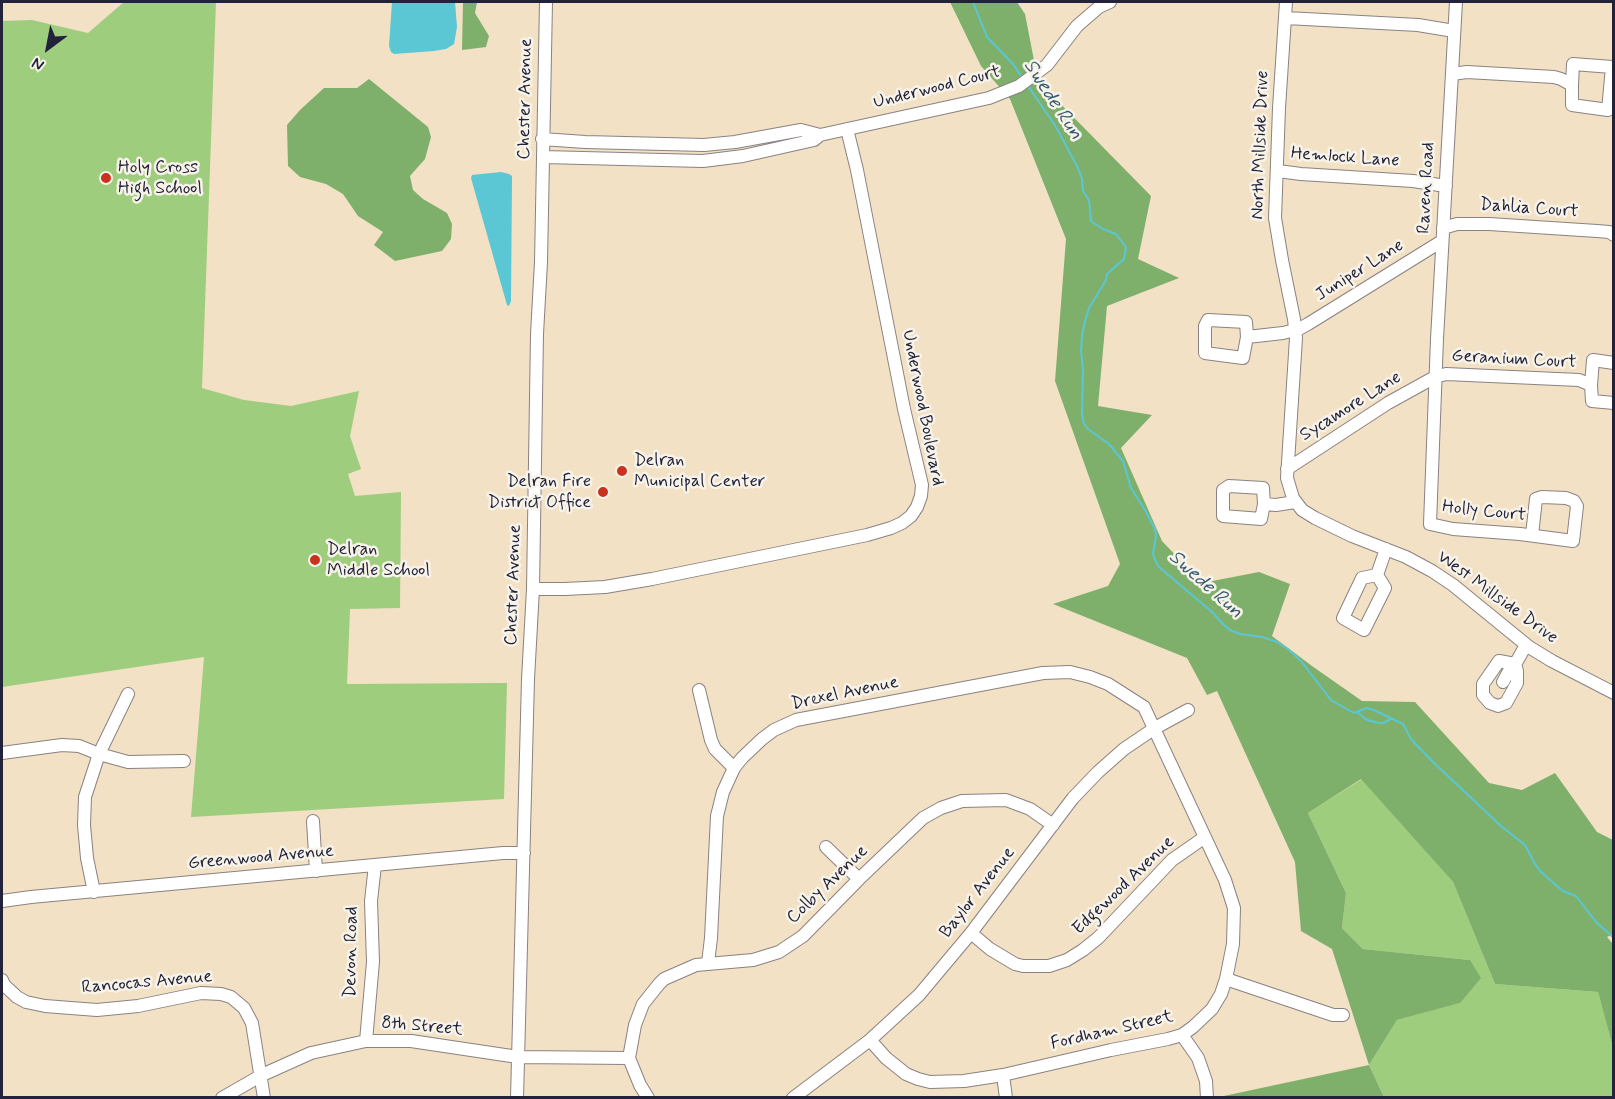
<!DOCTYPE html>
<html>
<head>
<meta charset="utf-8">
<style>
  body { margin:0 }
  #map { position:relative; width:1615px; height:1099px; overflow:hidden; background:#f2e1c5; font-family:Mynerve,sans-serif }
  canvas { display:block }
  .frame { position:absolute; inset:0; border:3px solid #22223b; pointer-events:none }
  .north { position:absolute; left:18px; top:18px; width:60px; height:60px; -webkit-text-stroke:4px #f7f3e8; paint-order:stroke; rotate:212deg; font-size:16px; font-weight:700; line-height:24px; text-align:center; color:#22223b }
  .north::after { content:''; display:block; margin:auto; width:21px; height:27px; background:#22223b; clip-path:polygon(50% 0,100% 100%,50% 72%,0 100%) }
</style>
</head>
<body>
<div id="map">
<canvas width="1615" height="1099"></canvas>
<div class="frame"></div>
<div class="north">N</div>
</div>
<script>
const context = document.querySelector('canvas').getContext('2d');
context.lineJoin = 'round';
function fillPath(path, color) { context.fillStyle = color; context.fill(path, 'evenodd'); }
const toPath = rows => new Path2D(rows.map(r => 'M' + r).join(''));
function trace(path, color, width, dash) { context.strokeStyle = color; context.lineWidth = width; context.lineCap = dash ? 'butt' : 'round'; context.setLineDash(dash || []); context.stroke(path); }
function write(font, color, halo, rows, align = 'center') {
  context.font = font + ' Mynerve,sans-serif'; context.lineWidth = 5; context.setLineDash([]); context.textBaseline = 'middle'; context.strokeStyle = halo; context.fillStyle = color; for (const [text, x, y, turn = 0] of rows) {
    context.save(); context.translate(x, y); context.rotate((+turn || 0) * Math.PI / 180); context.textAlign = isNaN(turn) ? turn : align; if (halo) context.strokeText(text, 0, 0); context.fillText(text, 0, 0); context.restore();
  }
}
fillPath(toPath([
  [124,2,216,2,202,388,244,400,291,406,359,391,350,436,361,469,348,474,355,496,401,492,400,608,350,609,347,684,507,683,504,799,191,817,204,657,2,687,2,21,32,20,88,33],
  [1362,779,1453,882,1495,984,1598,992,1613,1048,1613,1097,1384,1097,1369,1065,1397,1020,1459,1003,1470,960,1363,949,1342,928,1346,893,1308,813]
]), '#9dcd7d');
fillPath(toPath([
  [463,2,477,2,475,13,489,36,486,47,462,50],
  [950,2,1017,2,1025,14,1038,81,1151,196,1138,259,1179,278,1107,306,1098,406,1152,415,1121,448,1162,541,1202,583,1259,572,1290,584,1272,636,1312,666,1362,701,1415,702,1489,783,1522,790,1555,773,1597,832,1613,840,1613,934,1607,937,1613,944,1613,1048,1598,992,1495,984,1453,882,1361,779,1308,813,1346,893,1342,928,1363,949,1470,960,1481,978,1460,1003,1397,1020,1369,1065,1384,1097,1219,1097,1369,1065,1332,949,1301,931,1295,862,1217,691,1207,695,1187,658,1053,604,1108,586,1120,564,1055,381,1066,239,1010,99,981,66],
  [369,79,428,127,431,137,425,159,410,176,413,190,423,199,447,213,452,224,451,239,442,251,395,261,374,245,383,232,358,216,343,194,326,184,300,177,288,166,287,125,300,110,324,88,357,88]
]), '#7eb06c');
fillPath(toPath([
  [392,2,455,2,457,27,454,44,446,49,434,51,394,54,391,52,389,46],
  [501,172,509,174,512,176,511,301,509,306,507,305,471,178,472,175]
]), '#5bc6d4');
trace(toPath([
  [973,2,987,37,1013,64,1023,79],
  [1028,86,1056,127,1078,168,1082,179,1083,191,1089,200,1091,221,1103,229,1116,234,1126,247,1124,259,1107,274,1106,280,1089,308,1085,321,1082,336,1081,351,1083,369,1082,415,1084,424,1088,429,1109,444,1123,461,1131,488,1145,510,1155,529,1156,535,1153,554,1155,560,1159,567,1212,612,1224,625,1230,630,1240,634,1262,637,1277,642,1288,649,1301,661,1331,700,1336,703,1354,713,1366,708,1374,710,1403,724,1411,739,1432,761,1501,826,1525,845,1535,864,1541,872,1563,891,1576,896,1596,922,1614,938],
  [1357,712,1367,720,1379,723,1383,723,1391,719]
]), '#5bc6d4', 2);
const minor = toPath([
  [1286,2,1279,108,1275,218,1282,260,1294,319,1296,338,1287,478,1293,498,1302,510,1315,518,1352,536,1406,557,1432,571,1453,585,1529,647,1552,661,1614,693],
  [1456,2,1437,339,1430,524,1453,529,1520,534,1573,541,1577,506,1574,501,1566,498,1542,497,1536,499,1532,535],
  [1286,18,1418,25,1454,31],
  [1452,74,1467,72,1554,77,1561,79,1572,85,1572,105,1608,110,1612,67,1573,64,1572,85],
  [542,139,585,142,704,145,735,142,801,130,820,135],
  [543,157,703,161,743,156,814,140,820,135,989,98,1019,86,1047,65,1077,26,1099,7,1110,2],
  [1278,171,1301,174,1413,181,1446,186],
  [1443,228,1457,224,1489,224,1597,231,1609,232,1614,235],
  [1208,320,1246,322,1247,337,1243,358,1205,353,1205,326,1208,320],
  [1247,337,1283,333,1299,329,1308,324,1442,241],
  [1591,385,1593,360,1614,363],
  [1287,469,1388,403,1435,377,1446,374,1579,380,1591,385,1592,401,1614,403],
  [1229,486,1263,488,1264,504,1261,519,1223,516,1223,490,1229,486],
  [1264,504,1276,505,1295,502],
  [1377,575,1385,588,1364,630,1343,618,1362,578,1377,575,1386,549],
  [533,589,565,589,605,587,652,579,867,535,891,528,902,523,911,516,917,507,921,496,922,485,904,409,857,170,847,129],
  [1499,661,1515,664,1517,671,1517,683,1506,703,1498,706,1490,703,1483,695,1483,684,1499,661],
  [1503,682,1511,667,1517,661,1526,645],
  [699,690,711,740,715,749,734,768],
  [2,753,62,745,79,746,99,754,128,762,184,761],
  [313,821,316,871],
  [826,847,859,879],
  [94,892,87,858,84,825,85,797,99,754,128,694],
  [2,901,31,897,503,853,524,853],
  [971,933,990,949,1015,964,1023,966,1049,966,1067,960,1083,950,1098,938,1172,860,1205,837],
  [708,963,711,938,717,816,723,792,734,768,742,758,762,739,774,730,796,720,1043,673,1070,672,1090,677,1108,684,1144,707,1225,880,1234,908,1233,944,1226,979,1221,994,1212,1009,1193,1027,1182,1035,1168,1039,1111,1050,1003,1075,964,1081,930,1082,918,1079,906,1074,886,1058,870,1040],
  [1226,979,1333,1015,1343,1015],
  [2,980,4,985,17,997,26,1002,45,1006,97,1010,138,1006,201,993,221,994,231,997,244,1008,252,1023,264,1098],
  [1182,1035,1198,1058,1206,1081,1207,1098],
  [366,1041,373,962,371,901,375,865],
  [629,1058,635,1025,643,1004,659,984,664,979,696,965,753,960,779,952,803,936,859,879,923,818,941,808,962,801,1006,800,1030,809,1053,825],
  [629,1058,640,1085,648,1098],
  [1003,1075,1006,1098],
  [222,1098,262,1075,311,1053,366,1041,411,1041,518,1057,629,1058],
  [517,1098,528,679,533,589,537,334,541,262,546,2],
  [793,1098,870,1040,919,995,971,933,1073,798,1098,772,1124,749,1155,728,1188,710]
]);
trace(minor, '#8a8280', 14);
trace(minor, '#fff', 12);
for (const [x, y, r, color] of [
  [106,178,6,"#c8321e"],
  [622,471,6,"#c8321e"],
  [603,492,6,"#c8321e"],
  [315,560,6,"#c8321e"]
]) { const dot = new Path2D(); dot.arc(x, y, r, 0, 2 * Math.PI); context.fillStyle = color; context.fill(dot); trace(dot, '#f7f3e8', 2); }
write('18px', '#22223b', '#f7f3e8', [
  ["Underwood Court",937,88,-14],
  ["Chester Avenue",526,99,-89],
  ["North Millside Drive",1261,145,-88],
  ["Hemlock Lane",1345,158,4],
  ["Raven Road",1427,188,-87],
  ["Dahlia Court",1529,209,4],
  ["Juniper Lane",1360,271,-32],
  ["Geranium Court",1514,360,3],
  ["Sycamore Lane",1351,407,-32],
  ["Underwood Boulevard",922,408,79],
  ["Holly Court",1484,512,6],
  ["Chester Avenue",514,585,-88],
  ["West Millside Drive",1497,598,36],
  ["Drexel Avenue",845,694,-12],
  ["Greenwood Avenue",261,858,-5],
  ["Colby Avenue",828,885,-44],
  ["Edgewood Avenue",1124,886,-44],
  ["Baylor Avenue",978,893,-52],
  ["Devon Road",352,952,-89],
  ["Rancocas Avenue",147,983,-5],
  ["8th Street",422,1027,5],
  ["Fordham Street",1112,1031,-13]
]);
write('18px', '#22223b', '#f7f3e8', [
  ["Holy Cross",118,168],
  ["High School",118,189],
  ["Delran",634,461],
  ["Municipal Center",634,482],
  ["Delran Fire",591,482,"right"],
  ["District Office",591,503,"right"],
  ["Delran",327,550],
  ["Middle School",327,571]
], 'left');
write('italic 20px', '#365b71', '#f7f3e8', [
  ["Swede Run",1052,100,57],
  ["Swede Run",1205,585,42]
]);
</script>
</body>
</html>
